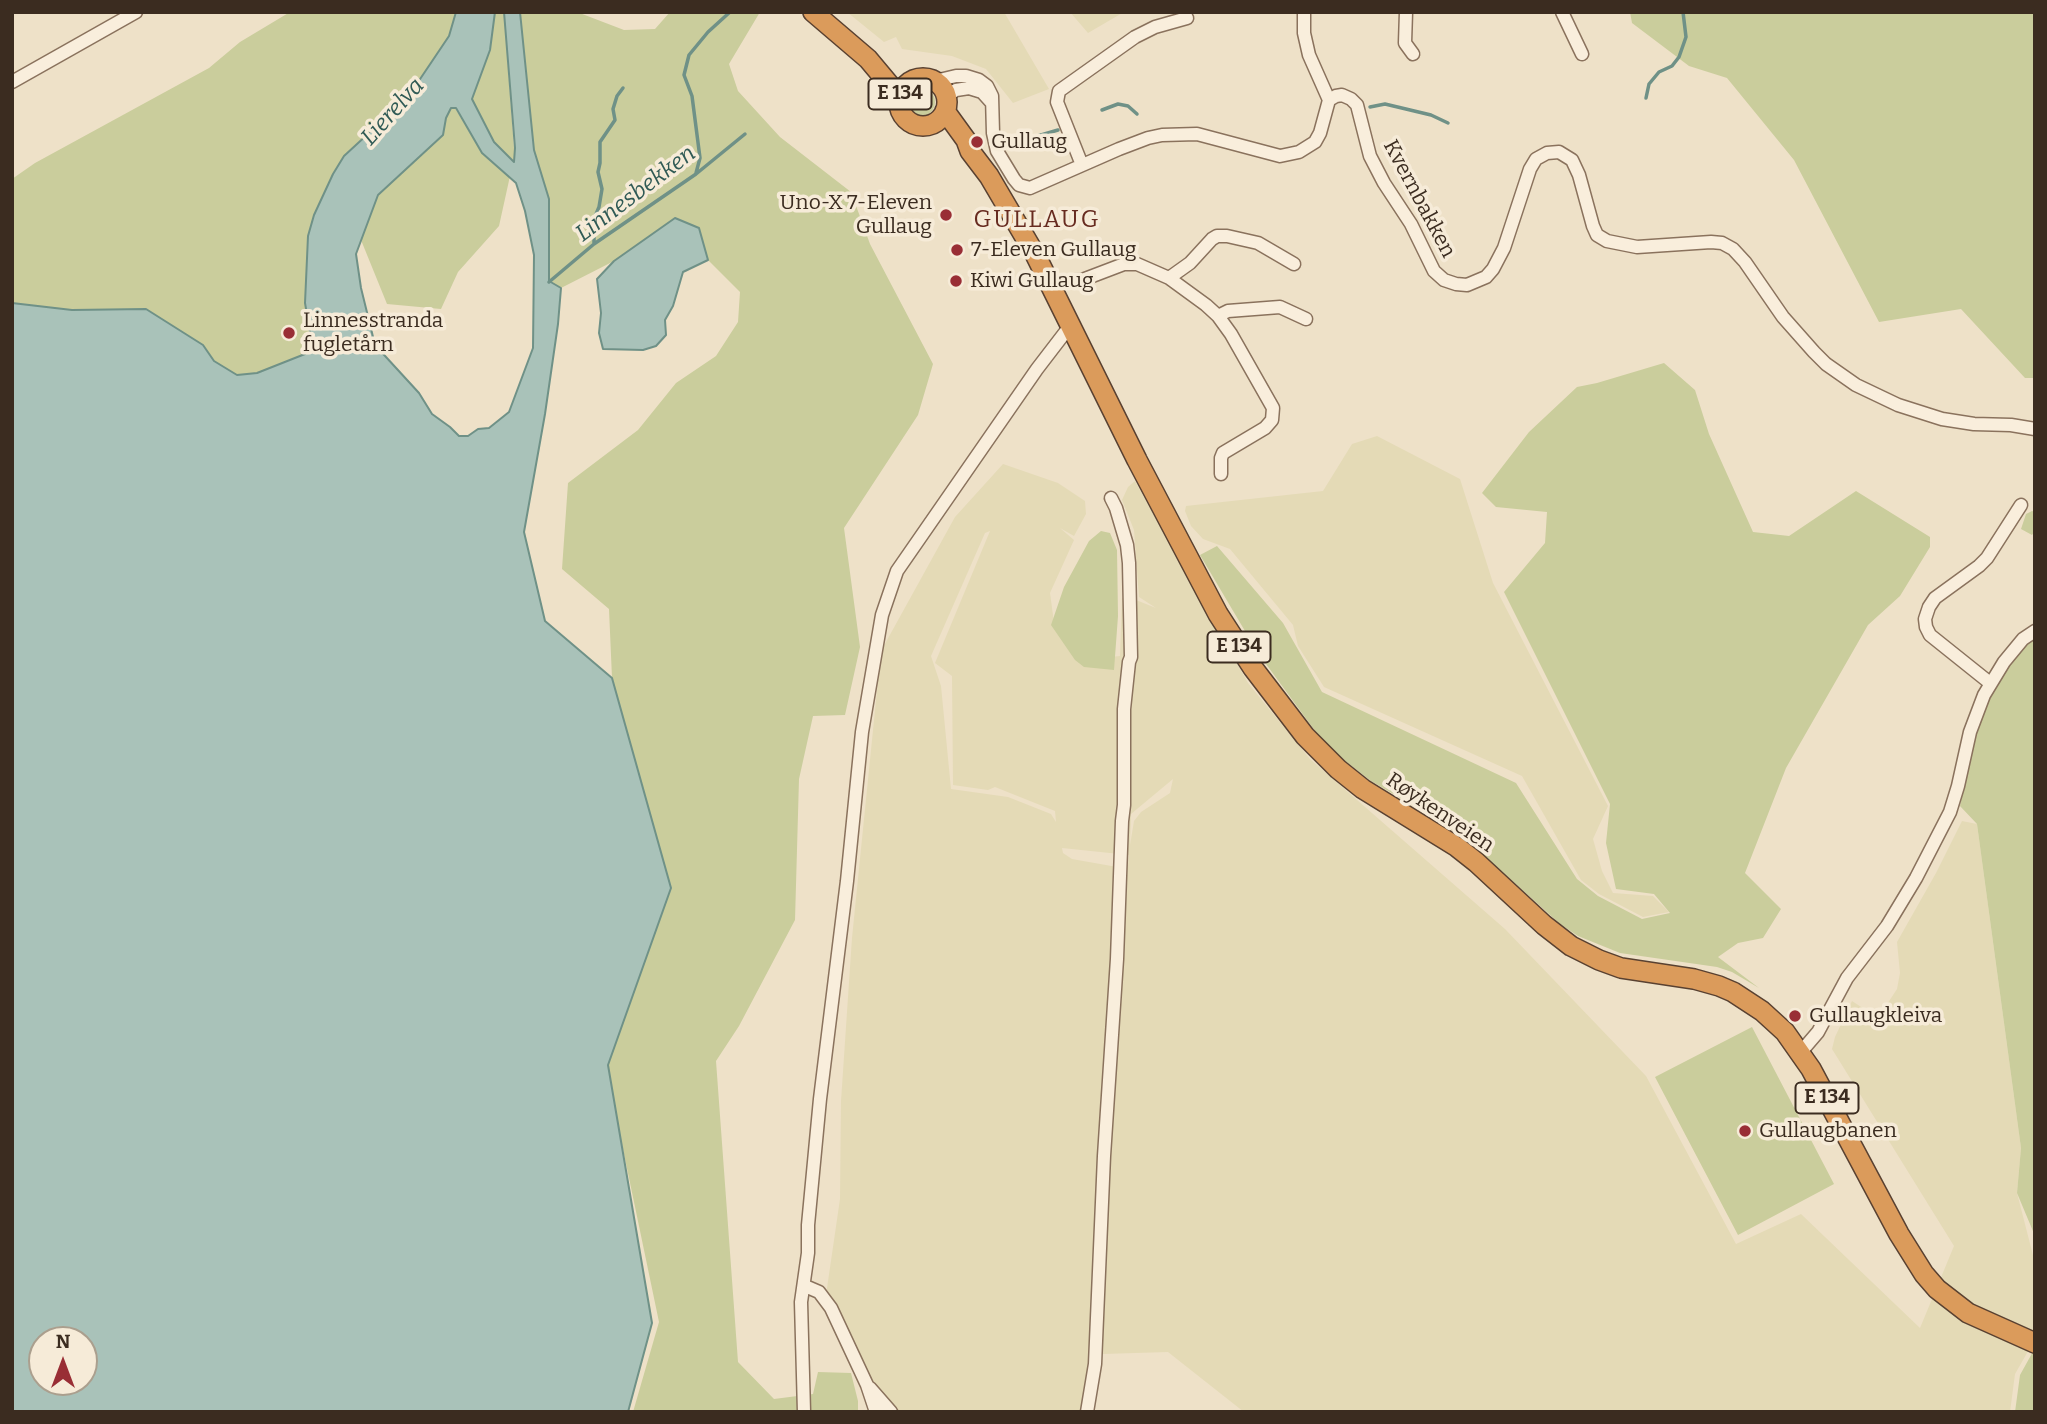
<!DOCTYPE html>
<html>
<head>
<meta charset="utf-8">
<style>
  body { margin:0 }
  #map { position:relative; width:2047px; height:1424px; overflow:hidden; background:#eee1c8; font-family:Bitter,serif }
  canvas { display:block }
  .frame { position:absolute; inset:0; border:14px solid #3b2c20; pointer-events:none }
  .north { position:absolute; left:28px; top:1326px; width:70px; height:70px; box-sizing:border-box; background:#f6ebd8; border:2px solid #ab9f8e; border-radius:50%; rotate:0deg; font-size:19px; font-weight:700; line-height:28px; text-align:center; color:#3b2c20 }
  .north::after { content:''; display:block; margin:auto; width:24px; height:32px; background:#992e35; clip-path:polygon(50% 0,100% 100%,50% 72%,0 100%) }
</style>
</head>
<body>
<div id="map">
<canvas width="2047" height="1424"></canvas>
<div class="frame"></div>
<div class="north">N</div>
</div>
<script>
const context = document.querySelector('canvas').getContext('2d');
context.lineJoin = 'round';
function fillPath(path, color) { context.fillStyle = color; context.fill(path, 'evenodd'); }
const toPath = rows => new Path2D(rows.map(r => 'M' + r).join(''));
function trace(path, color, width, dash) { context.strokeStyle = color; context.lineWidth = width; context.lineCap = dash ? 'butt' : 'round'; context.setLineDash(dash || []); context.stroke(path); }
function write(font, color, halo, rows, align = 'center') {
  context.font = font + ' Bitter,serif'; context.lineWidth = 7; context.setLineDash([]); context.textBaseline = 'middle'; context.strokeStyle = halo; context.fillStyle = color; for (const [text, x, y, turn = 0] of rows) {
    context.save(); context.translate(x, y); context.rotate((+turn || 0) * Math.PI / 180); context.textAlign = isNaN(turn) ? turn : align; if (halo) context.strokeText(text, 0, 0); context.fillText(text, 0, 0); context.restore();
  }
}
fillPath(toPath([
  [847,12,1004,12,1049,89,1013,103,986,69,952,56,902,49,896,37,884,42],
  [1070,12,1124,12,1088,33],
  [1377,436,1460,479,1493,583,1608,806,1593,839,1602,871,1613,893,1653,896,1669,912,1643,917,1599,894,1581,880,1522,776,1324,687,1298,646,1293,625,1230,549,1203,539,1191,526,1185,511,1186,506,1323,491,1352,444],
  [1003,464,1058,483,1085,501,1086,514,1074,536,1060,528,1074,540,1050,593,1055,630,1081,660,1120,656,1122,598,1136,600,1156,608,1139,597,1134,530,1122,500,1128,487,1135,481,1248,683,1310,759,1505,929,1646,1076,1736,1244,1801,1214,1920,1328,1954,1246,1832,1049,1835,1037,1852,1001,1878,1018,1897,989,1900,973,1897,942,1936,873,1962,821,1977,824,2021,1148,2017,1193,2035,1263,2035,1339,2015,1374,2010,1412,1244,1412,1168,1352,1103,1354,1090,1363,1082,1412,877,1412,826,1295,840,1199,841,1101,852,938,881,651,955,517],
  [990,531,935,663,952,676,953,785,988,790,995,787,1055,811,1056,822,1051,814,1008,797,951,789,941,686,931,656,985,533],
  [1173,779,1170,793,1141,812,1134,821,1130,845,1131,814],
  [1062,848,1129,855,1128,865,1117,867,1072,859,1063,853]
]), '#e4dab6');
fillPath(toPath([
  [290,12,456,12,450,36,408,97,344,156,333,174,314,215,308,236,305,303,310,332,310,347,305,354,257,373,237,375,214,361,203,345,72,310,12,303,12,179,35,163,209,68,240,42],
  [495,12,504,12,515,162,494,142,472,99,490,50],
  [520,12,577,12,624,30,655,29,670,12,760,12,729,64,738,91,780,137,851,192,870,244,933,364,918,415,844,528,860,647,845,715,813,716,799,779,795,920,739,1026,716,1061,738,1362,774,1399,813,1394,818,1372,851,1373,858,1401,858,1412,633,1412,659,1322,619,1130,608,1065,671,888,612,678,609,609,562,569,568,483,638,430,676,383,716,356,738,322,740,292,708,260,699,228,614,261,561,288,549,282,549,199,534,150],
  [1630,12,2035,12,2035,378,2025,378,1961,309,1879,322,1794,160,1727,78,1689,66,1632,23],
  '907 102a14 14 0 1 1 28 0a14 14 0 1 1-28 0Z',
  [451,108,455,108,482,153,510,176,499,226,458,272,441,309,387,304,361,240,378,195,443,135,446,118],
  [1664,363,1695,390,1709,434,1753,532,1789,536,1856,491,1930,537,1930,547,1900,596,1868,625,1786,768,1745,873,1781,909,1763,938,1738,943,1718,957,1759,988,1732,972,1717,967,1620,953,1578,936,1560,924,1468,841,1423,811,1371,781,1340,757,1318,735,1258,653,1200,555,1217,546,1283,623,1322,692,1516,783,1577,879,1598,896,1642,919,1670,913,1654,894,1616,889,1606,843,1610,804,1504,592,1545,543,1547,512,1496,507,1482,493,1529,432,1577,387,1597,383],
  [2032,511,2035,512,2035,531,2032,535,2021,529,2026,514],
  [1101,531,1110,533,1117,550,1118,616,1114,670,1084,667,1075,660,1051,625,1064,587,1089,541],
  [2035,637,2035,1236,2017,1193,2021,1148,1977,824,1960,806,1974,736,1993,687,2026,643],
  [1752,1027,1834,1184,1738,1235,1655,1077],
  [2035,1348,2035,1412,2015,1412,2020,1375]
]), '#cacd9c');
const water = toPath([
  [456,12,495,12,490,50,472,99,494,142,514,162,515,148,504,12,520,12,534,150,549,199,549,281,561,288,558,324,545,414,524,532,545,621,612,678,671,888,608,1065,652,1323,628,1412,12,1412,12,303,72,310,146,309,203,345,214,361,237,375,257,373,305,354,310,346,310,332,305,303,308,236,314,215,333,174,344,156,408,97,449,36,456,12],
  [451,108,456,108,482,153,516,183,525,211,534,255,533,348,509,412,489,428,478,429,468,436,459,436,450,427,432,414,419,393,375,345,361,288,356,254,378,195,443,135,446,118,451,108],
  [42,1340,84,1340,84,1382,42,1382,42,1340],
  [675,218,699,228,708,260,683,272,673,306,665,320,666,335,656,346,643,350,603,349,599,333,601,313,597,279,614,261,675,218]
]);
fillPath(water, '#a9c2b9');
trace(water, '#6f9187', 2);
trace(toPath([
  [1646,98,1649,84,1659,72,1672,66,1679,57,1686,37,1683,12],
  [1370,107,1385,104,1431,115,1448,123],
  [1102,110,1118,104,1128,106,1137,114],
  [1004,136,1024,140,1058,130],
  [696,173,700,158,692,96,684,75,689,55,708,32,730,12],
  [594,244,594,219,599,207,602,189,598,172,600,163,600,142,615,120,613,109,617,96,623,88],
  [549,282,594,244,696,174,745,134]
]), '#6f9187', 3.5);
const minor = toPath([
  [1304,12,1304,33,1309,55,1329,100],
  [1406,12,1405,43,1413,54],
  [1562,12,1582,54],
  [935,81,956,76,966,76,979,80,987,86,992,96,993,133,997,151,1014,179,1019,185,1030,188,1119,149,1148,138,1162,135,1197,134,1280,156,1299,152,1315,142,1320,133,1329,100,1336,96,1342,95,1351,99,1357,105,1370,156,1384,183,1411,224,1434,271,1444,280,1456,284,1467,285,1486,277,1493,269,1504,248,1530,169,1536,159,1547,153,1559,152,1572,160,1579,175,1593,226,1597,235,1607,241,1637,247,1711,242,1722,243,1733,249,1745,262,1783,317,1814,352,1826,364,1856,385,1898,405,1942,419,1974,424,2011,425,2035,429],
  [12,82,136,12],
  [946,96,956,90,969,88,982,92,991,102],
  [1082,165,1057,102,1059,91,1135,37,1155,27,1187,18],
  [1169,278,1190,263,1212,239,1217,236,1227,236,1258,243,1294,264],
  [1067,281,1082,280,1124,264,1137,264,1169,278,1206,305,1218,316,1231,334,1273,408,1272,420,1265,428,1223,453,1221,458,1221,474],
  [1218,316,1228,311,1280,307,1306,319],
  [1990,683,1930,635,1926,627,1925,619,1929,607,1935,598,1979,566,1987,558,2021,505],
  [1800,1053,1818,1032,1847,978,1887,926,1916,878,1950,812,1958,786,1970,732,1984,695,2004,662,2023,639,2035,631],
  [805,1286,819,1292,831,1308,867,1385,876,1412],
  [870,1388,891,1412],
  [804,1412,801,1302,808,1253,808,1225,820,1099,847,881,862,732,882,615,897,571,1037,369,1070,326],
  [1087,1412,1095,1364,1104,1156,1117,959,1122,821,1124,805,1124,709,1129,662,1131,657,1129,563,1127,545,1116,508,1111,498]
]);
const highway = toPath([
  [813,12,868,59,899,96],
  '899 102a24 24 0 1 1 48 0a24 24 0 1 1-48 0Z',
  [945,111,966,140,970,151,989,176,1036,256,1137,460,1218,614,1253,668,1305,736,1338,769,1363,789,1457,847,1476,862,1544,925,1571,946,1599,960,1621,968,1694,979,1719,986,1733,992,1762,1011,1785,1032,1811,1069,1899,1234,1924,1274,1937,1289,1968,1313,2035,1343]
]);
trace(minor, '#8a725d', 15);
trace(highway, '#594131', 22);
trace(minor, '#f9eedc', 12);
trace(highway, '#db9b5b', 19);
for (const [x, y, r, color] of [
  [977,142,7,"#992e35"],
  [946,215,7,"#992e35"],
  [957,250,7,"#992e35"],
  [956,281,7,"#992e35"],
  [289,333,7,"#992e35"],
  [1795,1016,7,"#992e35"],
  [1745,1131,7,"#992e35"]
]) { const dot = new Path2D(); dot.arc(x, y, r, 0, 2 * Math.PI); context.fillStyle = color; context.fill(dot); trace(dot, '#f6ebd8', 2.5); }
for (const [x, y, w] of [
  [900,94,63],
  [1239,647,63],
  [1827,1098,63]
]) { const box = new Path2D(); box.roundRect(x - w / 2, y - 15.5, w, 31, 5); context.fillStyle = '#f6ebd8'; context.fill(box); trace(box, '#3b2c20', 2); }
write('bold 19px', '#3b2c20', null, [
  ["E 134",900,94],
  ["E 134",1239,647],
  ["E 134",1827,1098]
]);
write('21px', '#3b2c20', '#f6ebd8', [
  ["Gullaug",991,142],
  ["Uno-X 7-Eleven",932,203,"right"],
  ["Gullaug",932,227,"right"],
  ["7-Eleven Gullaug",971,250],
  ["Kiwi Gullaug",970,281],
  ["Linnesstranda",303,321],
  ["fugletårn",303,345],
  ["Gullaugkleiva",1809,1016],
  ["Gullaugbanen",1759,1131]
], 'left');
write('21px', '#3b2c20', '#f6ebd8', [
  ["Kvernbakken",1419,199,62],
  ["Røykenveien",1440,813,34]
]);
write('italic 23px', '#305a55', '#f6ebd8', [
  ["Lierelva",393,112,-48],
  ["Linnesbekken",636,194,-37]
]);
context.letterSpacing = '2px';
write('24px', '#672b20', '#f6ebd8', [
  ["GULLAUG",1037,220]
]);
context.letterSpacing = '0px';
</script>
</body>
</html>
